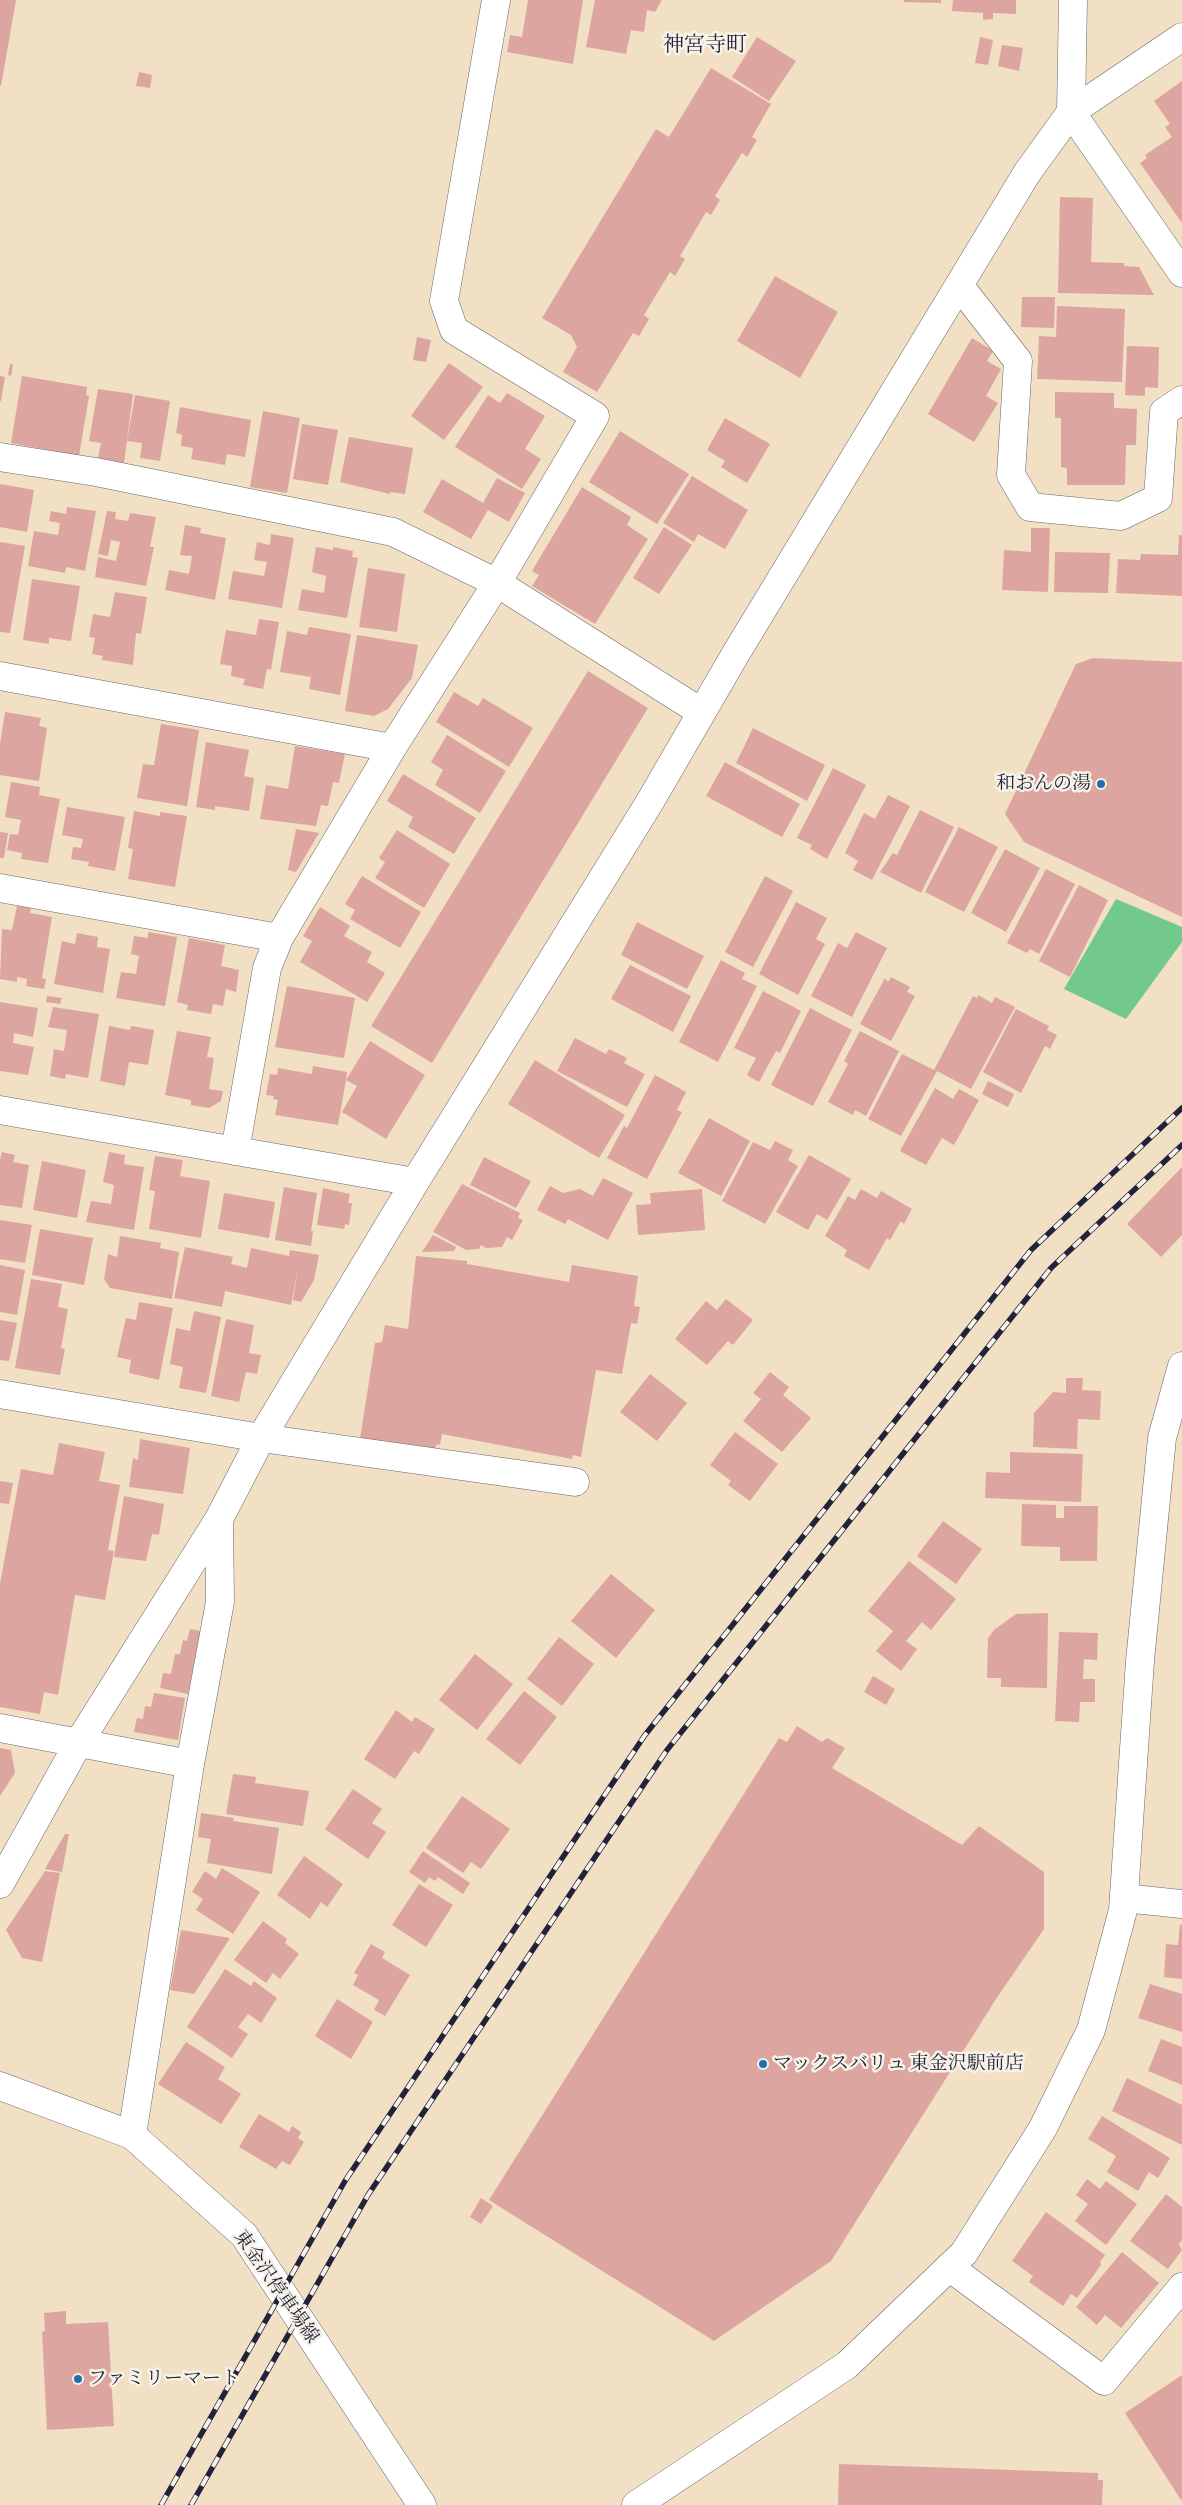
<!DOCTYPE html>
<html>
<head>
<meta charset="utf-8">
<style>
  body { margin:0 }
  canvas { display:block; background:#f1e0c3 }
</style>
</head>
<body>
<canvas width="1182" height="2505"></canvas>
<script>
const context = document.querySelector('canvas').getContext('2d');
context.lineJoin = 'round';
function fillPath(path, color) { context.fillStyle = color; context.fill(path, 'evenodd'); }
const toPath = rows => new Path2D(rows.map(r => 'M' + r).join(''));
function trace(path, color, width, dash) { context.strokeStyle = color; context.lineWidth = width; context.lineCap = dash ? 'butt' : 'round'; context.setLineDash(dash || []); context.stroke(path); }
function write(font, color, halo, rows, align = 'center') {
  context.font = font + ' "EB Garamond","Noto Serif JP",serif'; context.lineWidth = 5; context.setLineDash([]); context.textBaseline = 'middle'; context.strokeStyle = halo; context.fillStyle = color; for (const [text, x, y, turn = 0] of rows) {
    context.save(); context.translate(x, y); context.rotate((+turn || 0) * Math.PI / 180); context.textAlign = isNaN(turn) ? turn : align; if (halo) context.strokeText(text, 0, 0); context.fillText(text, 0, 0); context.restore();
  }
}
fillPath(toPath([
  [1116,899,1182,927,1182,942,1126,1019,1064,989]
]), '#72c88d');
fillPath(toPath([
  [0,0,16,0,1,86,0,86],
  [528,0,583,0,573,64,507,52,510,35,522,37],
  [595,0,662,0,655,12,647,10,644,32,631,30,626,54,586,47],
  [904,0,941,0,941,3,904,2],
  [953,0,1016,0,1016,14,993,13,993,19,983,20,983,13,952,11],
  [757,37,796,61,769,101,732,77],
  [980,37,993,40,988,65,975,63],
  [1002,45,1023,48,1019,71,998,66],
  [711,68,771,104,752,137,757,140,747,157,742,153,715,196,720,200,711,215,706,212,680,256,685,259,675,276,670,272,644,315,649,319,639,336,633,333,597,392,563,372,577,347,571,335,542,318,656,129,669,137],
  [139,72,152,75,150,88,136,86],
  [1182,81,1182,223,1140,163,1147,158,1145,155,1172,137,1165,127,1170,124,1154,101],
  [1060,197,1093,198,1091,262,1124,263,1124,266,1139,267,1154,295,1058,293],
  [775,276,838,312,800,378,737,341],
  [1022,297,1055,297,1054,328,1021,327],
  [1057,306,1125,309,1122,382,1037,379,1039,336,1056,337],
  [417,337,431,340,426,362,413,360],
  [972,338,993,351,987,361,1001,369,986,396,998,403,974,442,928,414],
  [1127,346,1159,347,1158,388,1145,387,1145,396,1125,395],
  [449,363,483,387,444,440,411,416],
  [10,364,13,364,11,376,8,375],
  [0,376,5,377,1,401,0,401],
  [22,376,87,387,86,395,89,396,79,456,11,443],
  [98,389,133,394,124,463,98,458,101,443,89,441],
  [1055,392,1114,393,1114,408,1137,409,1136,445,1126,445,1125,485,1067,485,1067,468,1061,467,1061,418,1055,418],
  [507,393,545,416,525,449,541,459,522,489,455,447,488,395,500,403],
  [135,395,170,401,160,461,140,458,142,443,127,441],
  [180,407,251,420,245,457,227,454,225,465,191,459,193,448,181,446,182,435,176,433],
  [263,411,300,418,287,493,250,487],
  [725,418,770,444,747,483,721,467,725,461,707,450],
  [302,424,338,430,328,485,293,479],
  [620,431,689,474,657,524,589,482],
  [349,437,413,448,405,494,390,492,390,494,340,482],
  [692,476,748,510,725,549,698,534,694,542,663,523],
  [497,478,525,493,509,522,488,510,471,539,423,512,442,479,483,503],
  [0,484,34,490,27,532,0,527],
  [582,487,631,517,627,525,648,539,595,624,532,586,539,575,532,571],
  [67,507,96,511,85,571,66,567,65,573,28,566,34,531,58,535,60,523,49,521,51,511,66,514],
  [107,511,116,512,115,519,128,521,130,513,156,517,150,547,154,547,146,586,95,577,98,557,116,561,120,542,111,540,108,556,98,554],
  [185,525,201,528,200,533,226,538,215,600,165,590,169,570,189,574,192,556,180,555],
  [664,527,692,545,659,594,633,578],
  [1031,528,1050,528,1048,592,1002,590,1004,550,1031,552],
  [271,534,294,538,282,608,228,599,233,571,264,576,267,562,254,560,257,542,270,545],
  [1179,535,1182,535,1182,596,1116,593,1118,559,1140,560,1141,554,1178,555],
  [0,542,25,546,10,633,0,632],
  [316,547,333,550,333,547,353,551,352,557,358,558,347,618,298,610,302,589,324,593,326,576,312,572],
  [1055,552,1110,553,1108,593,1054,592],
  [368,568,405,574,397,632,359,627],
  [32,579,80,586,71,641,49,638,49,644,23,640],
  [115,592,147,597,141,634,136,633,133,665,102,660,103,656,92,654,95,638,89,637,93,614,110,617],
  [259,619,279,622,271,670,267,669,263,689,243,685,245,679,231,676,232,666,220,664,226,630,256,635],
  [309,627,351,634,340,695,309,689,311,677,280,672,287,631,307,635],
  [357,635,418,645,412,678,388,709,374,716,345,711],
  [1093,658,1182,662,1182,917,1024,842,1005,814,1076,664],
  [588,671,648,708,432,1063,371,1026],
  [454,692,478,706,483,698,533,728,509,767,436,722],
  [5,712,41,718,39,726,47,728,39,781,0,775,0,744],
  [161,724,199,730,187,806,137,798,143,764,154,765],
  [753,728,825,765,807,801,736,763],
  [447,735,506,771,480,813,435,785,443,770,431,762],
  [206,742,249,750,244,776,254,778,249,811,215,806,215,810,196,807],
  [295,746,345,754,339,783,333,782,328,806,321,805,316,826,260,819,266,785,288,789],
  [725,762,800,804,782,837,706,796],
  [833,768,866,785,827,859,810,849,812,845,797,838],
  [403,774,476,818,454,854,408,827,413,817,387,801],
  [11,782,40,787,39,795,60,799,48,863,21,859,22,853,7,850,10,834,18,835,21,820,5,817],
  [888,795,910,806,872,880,853,870,858,861,845,853,864,813,875,819],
  [67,807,125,817,115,871,88,866,89,862,71,859,73,847,81,848,83,839,62,835],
  [920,810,954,827,921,893,880,872,893,853,897,855],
  [134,811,160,816,160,812,187,816,175,887,128,879,133,849,128,848],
  [959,827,998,847,964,912,925,892],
  [296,829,319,833,296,872,288,870],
  [397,830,450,864,424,908,375,878,385,862,379,858],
  [0,832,8,833,4,858,0,858],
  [1005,849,1040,868,1006,932,971,913],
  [1046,869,1075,884,1039,954,1030,949,1027,953,1007,943],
  [362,876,421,912,400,948,350,919,355,910,345,904],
  [765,876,793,891,753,967,725,952],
  [1079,885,1108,900,1070,977,1039,961],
  [796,902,827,918,816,939,825,944,798,995,759,974],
  [17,906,31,908,30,913,52,917,42,978,46,979,44,989,26,986,27,979,17,977,17,982,0,979,2,929,12,930],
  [320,907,350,926,344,936,372,952,367,962,385,973,367,1002,300,962,312,941,303,936],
  [637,922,704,956,687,989,621,955],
  [148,932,177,937,165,1006,116,998,121,972,136,974,139,956,131,954,134,936,148,938],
  [856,932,887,948,852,1017,811,996,838,943,847,948],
  [77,933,98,937,97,947,110,949,103,993,54,984,62,941,75,944],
  [189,938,225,945,221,966,239,970,236,992,226,989,223,1006,213,1004,211,1014,187,1010,188,1005,177,1002],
  [721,960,745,973,742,979,757,986,718,1062,679,1042],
  [630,965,691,996,673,1032,611,999],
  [891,977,910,987,907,992,915,996,891,1041,860,1024,885,978,888,982],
  [287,986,355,998,344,1058,275,1047],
  [763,991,801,1011,780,1053,776,1051,759,1082,747,1075,756,1058,734,1048],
  [978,995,992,1003,995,997,1015,1007,971,1089,937,1071,901,1136,868,1119,902,1054,934,1070,973,996,977,998],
  [47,996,62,998,60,1004,46,1002],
  [0,1002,38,1008,33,1037,14,1033,13,1043,34,1047,28,1075,0,1071],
  [53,1007,99,1014,88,1078,66,1074,65,1079,50,1076,54,1049,64,1051,67,1030,48,1027],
  [810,1008,852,1030,813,1106,771,1085],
  [1016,1009,1049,1026,1047,1030,1057,1035,1050,1049,1045,1046,1021,1093,983,1072],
  [109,1026,130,1030,131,1026,154,1030,148,1065,129,1062,125,1086,100,1081],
  [177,1031,211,1037,207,1057,214,1058,209,1089,223,1091,221,1101,209,1108,191,1105,191,1100,165,1095],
  [860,1031,899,1051,866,1116,855,1110,853,1115,828,1102,848,1064,844,1061],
  [575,1038,606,1054,609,1049,627,1058,624,1063,645,1074,627,1107,557,1071],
  [370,1041,425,1075,386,1139,342,1112,357,1086,346,1080,338,1125,275,1115,278,1100,273,1099,274,1096,266,1095,270,1074,277,1075,278,1068,312,1074,313,1066,347,1072,346,1080],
  [535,1060,625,1115,599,1158,508,1104],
  [655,1075,686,1092,677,1110,682,1112,647,1179,607,1158,624,1126,627,1128],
  [988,1081,1014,1094,1008,1107,982,1094],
  [935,1088,953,1099,959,1089,979,1100,954,1145,942,1138,926,1165,900,1151],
  [709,1118,750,1141,721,1196,678,1173],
  [775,1141,793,1150,788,1160,798,1166,765,1224,722,1201,753,1142,770,1150],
  [2,1152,15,1155,13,1162,29,1165,22,1208,0,1205,0,1160],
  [109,1152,125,1155,124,1164,144,1167,134,1230,86,1222,91,1201,111,1204,114,1185,103,1182],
  [809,1155,851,1179,827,1220,817,1214,808,1230,776,1212],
  [155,1156,183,1160,180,1176,210,1181,201,1238,149,1229,155,1191,149,1190],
  [484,1157,531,1181,516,1208,470,1185],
  [42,1161,86,1170,77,1218,33,1210],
  [1182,1167,1182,1235,1161,1257,1127,1224],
  [603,1178,633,1193,608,1240,568,1219,565,1224,537,1210,550,1186,563,1193,580,1189,593,1196],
  [462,1184,520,1213,518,1218,523,1220,512,1240,507,1237,502,1247,486,1248,481,1245,479,1249,466,1250,433,1232],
  [284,1187,317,1193,311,1231,313,1231,311,1246,275,1240],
  [323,1188,350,1194,348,1203,352,1203,349,1225,345,1224,344,1229,317,1225],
  [702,1189,705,1230,638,1235,636,1205,651,1204,650,1193],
  [861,1189,877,1198,881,1191,912,1209,904,1224,901,1221,890,1240,887,1238,869,1270,844,1256,847,1250,825,1236,848,1196,855,1200],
  [224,1193,275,1202,269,1238,218,1229],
  [0,1220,32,1225,25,1263,0,1259],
  [40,1229,93,1238,84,1285,32,1275],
  [433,1235,456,1247,454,1251,422,1252],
  [120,1236,161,1243,160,1248,179,1252,172,1299,110,1288,104,1279,108,1254,117,1257],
  [185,1247,233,1257,231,1264,247,1268,251,1248,289,1256,290,1250,319,1255,314,1280,301,1302,293,1300,298,1268,291,1305,225,1291,222,1307,174,1298],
  [416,1256,467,1261,467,1264,569,1282,572,1265,638,1276,634,1306,640,1307,637,1324,631,1323,622,1374,596,1370,581,1457,573,1455,572,1459,442,1434,440,1445,437,1444,435,1449,360,1439,375,1343,382,1342,385,1325,408,1329],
  [0,1265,25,1270,17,1315,0,1312],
  [31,1279,62,1284,58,1307,68,1309,61,1348,65,1349,60,1375,15,1368],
  [726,1299,753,1320,733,1345,728,1341,707,1365,675,1339,706,1301,717,1310],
  [139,1302,173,1308,159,1380,129,1373,131,1360,117,1357,126,1318,136,1320],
  [194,1311,221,1317,206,1393,179,1388,183,1367,170,1364,176,1328,190,1331],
  [226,1319,254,1325,249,1353,261,1355,257,1374,246,1372,239,1402,211,1396],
  [0,1320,17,1323,9,1361,0,1360],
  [770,1372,789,1387,783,1395,811,1418,782,1452,743,1421,761,1399,753,1393],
  [650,1374,687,1403,657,1441,620,1412],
  [1066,1378,1083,1378,1082,1390,1101,1391,1100,1420,1078,1419,1077,1449,1033,1447,1034,1413,1053,1392,1066,1393],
  [735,1432,778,1464,750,1501,728,1485,731,1481,710,1465],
  [140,1439,190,1448,183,1494,129,1487,133,1458,138,1460],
  [59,1443,105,1452,99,1481,120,1485,108,1550,114,1551,105,1600,75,1595,58,1695,44,1692,40,1714,0,1707,0,1584,21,1469,53,1475],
  [1010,1452,1083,1454,1081,1502,985,1498,986,1472,1010,1473],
  [0,1481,13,1483,9,1504,0,1503],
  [124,1496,164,1504,159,1535,152,1534,146,1561,114,1557],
  [1022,1504,1056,1505,1056,1518,1064,1518,1064,1506,1098,1506,1097,1561,1060,1561,1060,1547,1021,1546],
  [943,1521,982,1549,956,1584,917,1556],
  [909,1561,956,1599,931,1630,922,1622,906,1641,917,1649,901,1671,876,1651,893,1631,868,1611],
  [611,1574,655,1610,616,1658,571,1621],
  [1048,1613,1047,1688,1001,1687,1001,1678,987,1678,988,1638,994,1630,1016,1614],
  [190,1629,200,1631,188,1694,160,1688,163,1673,171,1674,175,1654,180,1654,183,1640,187,1641],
  [1059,1632,1098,1633,1097,1660,1084,1659,1083,1679,1095,1679,1095,1702,1080,1702,1079,1722,1055,1721],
  [559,1637,594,1664,562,1706,527,1679],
  [475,1654,513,1684,477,1730,439,1700],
  [873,1676,895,1689,886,1705,864,1692],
  [524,1691,557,1717,520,1765,486,1739],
  [154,1693,185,1698,178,1740,134,1732,137,1718,143,1719,145,1706,151,1707],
  [396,1710,412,1722,415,1717,435,1729,419,1754,414,1751,395,1779,364,1759],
  [797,1726,822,1742,827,1738,845,1748,832,1768,962,1845,979,1826,1044,1872,1044,1929,996,1999,831,2261,714,2341,489,2200,779,1738,787,1742],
  [0,1748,11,1750,15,1773,0,1796],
  [233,1774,256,1777,255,1783,309,1791,303,1826,226,1814],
  [353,1789,382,1809,372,1823,386,1832,368,1859,325,1829],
  [462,1796,510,1829,481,1869,471,1862,463,1873,426,1848],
  [201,1813,234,1818,233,1821,279,1828,272,1874,207,1863,211,1839,198,1837],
  [65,1834,69,1834,62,1872,45,1869],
  [423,1851,470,1883,463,1894,438,1877,435,1881,429,1877,425,1883,409,1872],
  [304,1856,343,1884,327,1907,321,1902,310,1919,277,1895],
  [222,1868,260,1892,233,1934,196,1910,203,1899,192,1892,205,1871,216,1879],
  [45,1871,60,1873,42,1962,22,1958,6,1930],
  [419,1884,453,1905,426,1947,392,1925],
  [263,1921,287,1939,285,1943,299,1954,280,1979,273,1973,266,1983,234,1960],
  [1180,1924,1182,1925,1182,1979,1164,1977,1166,1944,1178,1945],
  [181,1930,230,1938,194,1994,170,1990],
  [371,1944,385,1952,382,1958,410,1975,385,2016,374,2010,379,2000,353,1985,358,1975,354,1973],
  [225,1969,251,1986,254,1981,277,1998,261,2023,248,2014,238,2027,248,2034,232,2058,187,2027],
  [1150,1984,1182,1994,1182,2032,1138,2018],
  [337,1999,373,2022,351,2059,315,2036],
  [1161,2039,1182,2047,1182,2085,1148,2071],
  [186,2042,225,2067,218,2079,241,2094,221,2124,158,2084],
  [1127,2078,1182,2105,1182,2145,1112,2111],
  [259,2114,289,2132,292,2126,301,2132,298,2138,304,2142,290,2165,282,2161,276,2169,239,2147],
  [1102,2116,1170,2158,1158,2178,1149,2172,1138,2191,1107,2172,1116,2156,1088,2139],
  [1087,2179,1100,2189,1106,2181,1137,2204,1106,2245,1075,2221,1088,2204,1076,2195],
  [1166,2194,1182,2207,1182,2240,1179,2244,1182,2250,1168,2269,1130,2241],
  [481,2198,493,2206,481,2224,470,2217],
  [1046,2212,1105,2255,1100,2262,1101,2265,1077,2298,1071,2294,1063,2306,1029,2282,1033,2276,1012,2261],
  [1122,2252,1159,2283,1121,2328,1105,2315,1097,2325,1076,2307],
  [66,2311,66,2324,108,2322,114,2426,47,2430,42,2332,45,2331,44,2313],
  [1182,2375,1182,2499,1181,2500,1125,2413],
  [839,2464,1098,2473,1098,2480,1103,2480,1102,2505,838,2505]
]), '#dda59f');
const minor = toPath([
  [1073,0,1071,112,1182,273],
  [959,285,1018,361,1011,475,1030,507,1121,516,1158,498,1164,412,1182,400],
  [0,457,96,472,393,532,497,583,701,712],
  [0,676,392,748],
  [0,888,279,938],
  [0,1110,415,1182],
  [235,1151,267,968,279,938,392,748,497,583,595,416,454,330,444,301,496,0],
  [0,1394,261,1438,575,1482],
  [0,1728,190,1764],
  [0,1884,79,1742,219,1519,261,1438,415,1182,651,800,735,655,1027,173,1071,112,1182,37],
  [1124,1898,1182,1904],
  [132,2135,190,1764,220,1602,219,1519],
  [949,2267,1104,2381,1182,2287],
  [636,2505,847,2365,964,2253,1043,2128,1091,2030,1123,1910,1140,1661,1162,1438,1182,1366]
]);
const major = toPath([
  [0,2086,132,2135,244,2235,422,2505]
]);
trace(minor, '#6a646b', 29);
trace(major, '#6a646b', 29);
trace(minor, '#fff', 28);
trace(major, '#fff', 28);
const rail = toPath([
  [161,2505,345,2181,645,1735,1031,1250,1182,1108],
  [191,2505,368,2195,667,1750,1051,1268,1182,1145]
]);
trace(rail, '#22223b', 5.5);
trace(rail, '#f7f3e8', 4, [11]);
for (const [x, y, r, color] of [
  [1101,784,5,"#1f6fb2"],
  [763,2064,5,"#1f6fb2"],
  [78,2379,5,"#1f6fb2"]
]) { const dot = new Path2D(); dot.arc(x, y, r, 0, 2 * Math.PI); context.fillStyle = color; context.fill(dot); trace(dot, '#f7f3e8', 2); }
write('19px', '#22223b', '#f7f3e8', [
  ["和おんの湯",1091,784,"right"],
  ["マックスバリュ 東金沢駅前店",773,2064],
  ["ファミリーマート",88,2379]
], 'left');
write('19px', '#22223b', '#f7f3e8', [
  ["東金沢停車場線",276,2287,55]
]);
write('21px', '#22223b', '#f7f3e8', [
  ["神宮寺町",705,45]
]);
</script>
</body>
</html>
